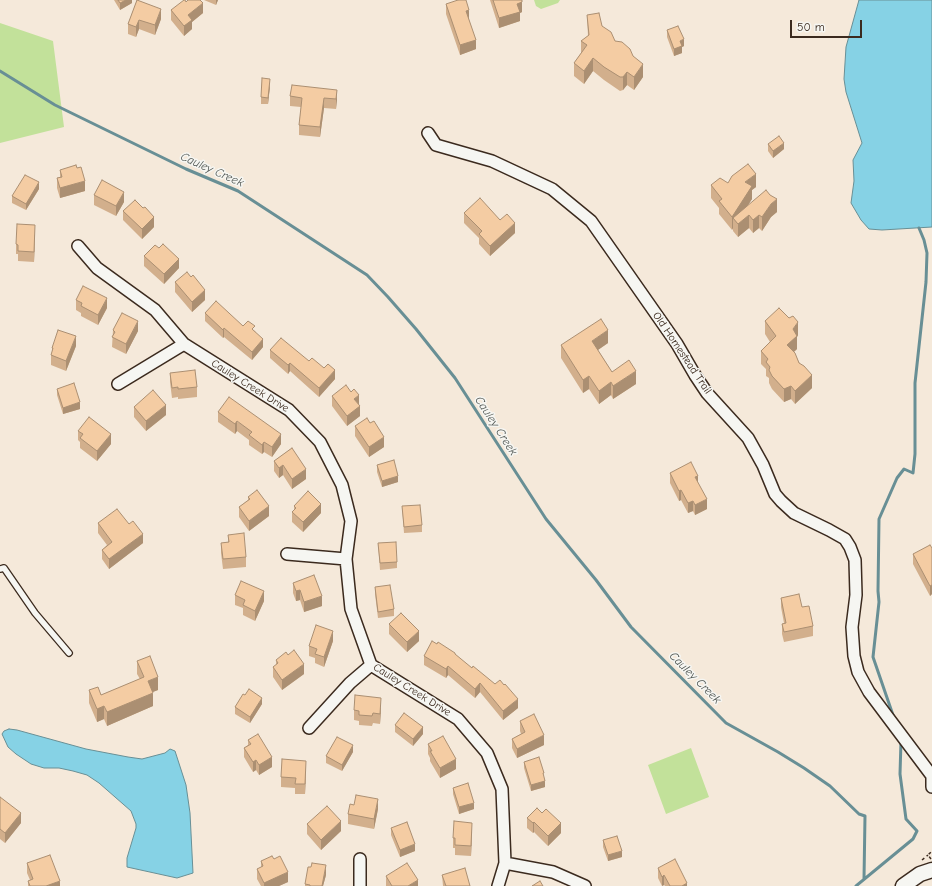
<!DOCTYPE html>
<html>
<head>
<meta charset="utf-8">
<style>
  body { margin:0 }
  #map { position:relative; width:932px; height:886px; overflow:hidden; background:#f5e9da; font-family:"Comic Neue",sans-serif }
  canvas { display:block }
  .scale { position:absolute; left:790px; top:20px; width:72px; height:18px; box-sizing:border-box; border:2px solid #3b2a1e; border-top:0; padding-left:5px; font-size:12px; line-height:14px; white-space:nowrap; color:#3b2a1e; -webkit-text-stroke:3px #f6f6f2; paint-order:stroke }
</style>
</head>
<body>
<div id="map">
<canvas width="932" height="886"></canvas>
<div class="scale">50 m</div>
</div>
<script>
const context = document.querySelector('canvas').getContext('2d');
context.lineJoin = 'round';
function fillPath(path, color) { context.fillStyle = color; context.fill(path, 'evenodd'); }
const toPath = rows => new Path2D(rows.map(r => 'M' + r).join(''));
function trace(path, color, width, dash) { context.strokeStyle = color; context.lineWidth = width; context.lineCap = dash ? 'butt' : 'round'; context.setLineDash(dash || []); context.stroke(path); }
function write(font, color, halo, rows, align = 'center') {
  context.font = font + ' "Comic Neue",sans-serif'; context.lineWidth = 3; context.setLineDash([]); context.textBaseline = 'middle'; context.strokeStyle = halo; context.fillStyle = color; for (const [text, x, y, turn = 0] of rows) {
    context.save(); context.translate(x, y); context.rotate((+turn || 0) * Math.PI / 180); context.textAlign = isNaN(turn) ? turn : align; if (halo) context.strokeText(text, 0, 0); context.fillText(text, 0, 0); context.restore();
  }
}
fillPath(toPath([
  [534,0,560,0,558,3,541,9,536,6],
  [0,23,53,41,64,127,0,143],
  [691,748,709,797,666,814,648,765]
]), '#c2e19a');
const water = toPath([
  [859,0,932,0,932,227,882,230,869,229,861,220,851,203,854,181,853,160,862,143,846,92,844,79,846,47,859,0],
  [9,729,17,730,86,749,128,757,142,759,165,753,170,749,175,751,186,785,190,813,193,873,177,878,127,867,127,858,136,828,136,824,131,811,99,783,87,775,73,771,59,768,44,768,31,764,16,754,8,747,2,734,4,731,9,729]
]);
fillPath(water, '#86d2e5');
trace(water, '#688f95', 1);
trace(toPath([
  [0,71,55,105,186,169,238,191,367,275,388,297,416,329,455,378,546,519,596,580,631,627,726,723,778,752,804,768,830,786,859,814,865,816,864,879],
  [894,718,873,657,879,602,878,591,879,519,897,478,904,469,913,473,915,454,915,383,926,282,927,253,924,240,919,228],
  [856,886,913,839,917,831,906,819,900,774,901,741]
]), '#688f95', 3);
const service = toPath([
  [0,569,4,568,35,613,69,653]
]);
const minor = toPath([
  [428,133,436,145,492,161,552,189,591,221,677,344,695,375,707,393,748,438,763,465,775,494,781,501,794,513,829,530,845,539,850,547,855,560,856,595,852,627,854,656,858,672,869,692,932,776],
  [78,246,97,268,155,310,184,344,289,410,320,442,342,485,351,521,346,559,351,609,371,665,458,719,487,753,502,789,505,863,498,886],
  [118,384,184,344],
  [287,554,346,559],
  [309,728,350,683,371,665],
  [932,776,932,787],
  [505,863,553,872,585,886],
  [360,886,360,859]
]);
const tertiary = toPath([
  [903,886,920,874,932,870]
]);
trace(service, '#3b2a1e', 8);
trace(minor, '#3b2a1e', 14);
trace(tertiary, '#3b2a1e', 17);
trace(toPath([
  [931,859,928,855,932,851],
  [922,860,928,855]
]), '#3b2a1e', 1.5, [3, 3]);
trace(service, '#f6f6f2', 5.5);
trace(minor, '#f6f6f2', 11);
trace(tertiary, '#f6f6f2', 14);
fillPath(toPath([
  [114,0,132,0,132,3,120,10],
  [137,0,161,19,155,35,139,29,136,37,128,34,128,24],
  [204,0,218,0,216,5],
  [490,0,522,0,522,12,520,13,520,21,499,28],
  [186,2,203,13,192,22,192,29,184,36,171,20,171,10],
  [446,4,469,20,476,49,460,55,446,14],
  [587,15,602,26,615,41,643,77,634,90,627,85,623,90,620,91,604,80,593,71,584,84,574,76,574,63,581,53,581,41,588,36],
  [667,30,684,46,682,47,682,53,674,56,667,37],
  [270,86,268,104,261,104,261,97],
  [337,90,336,109,324,108,320,137,299,135,299,125,301,107,290,106,290,96],
  [768,144,784,149,773,158,768,151],
  [60,170,85,191,60,198,57,188,57,178,60,177],
  [728,183,756,187,752,190,752,199,747,206,777,212,771,217,762,231,759,228,753,233,749,228,738,237,733,231,733,228,732,230,719,214,719,208,711,198,711,185],
  [39,189,26,210,12,203,12,196],
  [94,195,124,202,116,216,94,205],
  [143,208,154,227,142,239,123,220,123,211],
  [464,213,500,220,515,233,490,256,479,244,479,238,464,223],
  [35,235,34,262,18,261,18,254,16,254,16,244],
  [144,256,179,268,164,284,144,266],
  [191,277,205,300,192,312,175,292,175,282],
  [76,300,107,308,98,325,81,316,81,313,76,310],
  [205,313,243,326,255,331,263,347,252,360,224,337,223,338,205,321],
  [789,318,798,335,797,337,797,349,794,352,812,388,795,404,791,399,784,402,772,389,769,383,769,378,766,376,766,369,761,364,761,351,770,342,765,334,765,321],
  [113,330,138,331,126,354,112,347],
  [608,343,598,350,612,372,636,384,613,399,611,395,599,404,589,389,583,393,561,358,561,345],
  [76,346,66,371,51,365,51,355,52,353,52,348],
  [270,350,309,361,335,379,319,397,290,371,288,374,270,358],
  [170,373,197,387,197,397,178,399,178,397,172,398,170,382],
  [57,389,80,409,63,414,57,395],
  [351,392,359,405,360,416,347,426,332,406,332,396],
  [134,407,166,415,146,431,134,417],
  [218,412,281,444,272,457,264,452,262,454,249,445,249,440,237,431,235,434,218,422],
  [370,423,384,447,369,457,355,436,355,426],
  [78,431,111,444,97,461,80,448,80,442,78,440],
  [292,448,306,479,292,489,283,475,279,478,274,471,274,461],
  [377,465,398,482,382,487,377,472],
  [670,473,698,483,707,509,695,515,693,511,688,513,681,500,679,501,670,483],
  [248,497,269,516,249,531,239,517,239,507,248,500],
  [294,506,321,513,303,532,292,522,292,512,294,511],
  [402,506,422,525,422,532,404,533],
  [98,523,143,543,109,569,102,559,102,550,107,545,98,533],
  [228,535,246,557,246,567,223,569,221,553,221,543,228,542],
  [378,543,397,562,397,568,380,570],
  [932,548,932,594,930,596,913,564,913,554],
  [293,583,322,606,304,612,300,600,296,601,293,593],
  [375,587,394,609,394,616,378,618,375,594],
  [235,595,264,601,255,621,243,615,243,608,235,605],
  [781,598,802,607,813,626,813,636,784,642,782,634,782,624,784,623,781,607],
  [389,624,419,641,407,652,389,634],
  [333,641,324,667,315,663,315,658,309,656,309,646],
  [455,654,518,708,503,720,480,692,475,698,448,675,446,678,424,665,424,656],
  [276,660,304,674,282,690,273,677,273,667,276,665],
  [137,661,158,690,152,692,153,706,107,726,104,719,97,722,89,703,89,690,101,695,140,679,137,674],
  [245,695,262,704,250,723,235,714,235,707],
  [381,708,380,724,373,723,372,726,359,725,359,721,354,720,354,710],
  [520,721,544,745,517,758,512,748,512,739,521,734,520,731],
  [395,725,423,734,413,746,395,732],
  [248,740,272,767,259,775,256,770,253,772,244,757,244,748,248,745],
  [428,744,456,769,440,778,430,761,430,758,428,754],
  [353,752,342,771,326,763,326,756],
  [524,762,544,778,545,787,531,791,524,768],
  [306,771,305,794,295,794,295,788,281,787,281,777],
  [453,788,474,809,459,814,453,794],
  [0,797,21,823,5,843,0,839],
  [354,805,378,809,374,829,348,824,348,814],
  [527,818,561,833,548,846,534,832,533,833,527,828],
  [307,824,341,831,321,850,307,834],
  [391,828,415,851,400,857,391,835],
  [472,832,471,856,455,855,455,848,453,848,453,838],
  [603,840,622,857,608,861,603,847],
  [274,859,288,882,279,886,261,886,257,879,257,869,261,867,261,861],
  [27,863,60,886,28,886,28,881,30,880,27,873],
  [658,868,687,886,665,886,664,885,662,886,658,878],
  [326,875,323,886,305,886,305,884],
  [442,875,470,886,443,886],
  [386,876,418,886,386,886]
]), '#d2af8c');
fillPath(toPath([
  [126,0,132,0,132,3,120,10,120,3],
  [216,0,218,0,216,5],
  [522,2,522,12,520,13,520,21,499,28,499,18,517,4],
  [203,3,203,13,192,22,192,29,184,36,184,26,188,15],
  [161,9,161,19,155,35,155,25],
  [469,10,469,20,466,21,466,11],
  [139,20,139,29,136,37,136,27],
  [684,39,684,46,682,47,682,53,674,56,674,49,680,41],
  [476,40,476,49,460,55,460,45],
  [593,58,593,71,584,84,584,71],
  [643,64,643,77,634,90,634,77],
  [627,72,627,85,623,90,623,77],
  [270,79,270,86,268,104,268,98],
  [337,90,337,100,336,109,336,99],
  [324,98,324,108,320,137,320,127],
  [784,143,784,149,773,158,773,151],
  [756,174,756,187,752,190,752,199,737,223,733,218,733,228,732,230,732,217,745,182],
  [85,181,85,191,60,198,60,188],
  [39,182,39,189,26,210,26,204],
  [124,192,124,202,116,216,116,206],
  [777,199,777,212,771,217,762,231,762,217,771,204],
  [749,215,749,228,738,237,738,224],
  [759,215,759,228,753,233,753,220],
  [154,217,154,227,142,239,142,229],
  [515,223,515,233,490,256,490,246],
  [35,225,35,235,34,262,34,252],
  [179,259,179,268,164,284,164,274],
  [205,290,205,300,192,312,192,302],
  [107,298,107,308,98,325,98,315],
  [138,321,138,331,126,354,126,344],
  [798,322,798,335,797,337,797,349,787,358,787,345,793,329],
  [224,328,224,337,223,338,223,330],
  [608,330,608,343,592,354,592,341],
  [76,336,76,346,66,371,66,361],
  [263,339,263,347,252,360,252,352],
  [290,363,290,371,288,374,288,365],
  [335,370,335,379,319,397,319,388],
  [636,371,636,384,613,399,613,386],
  [812,375,812,388,795,404,795,391],
  [589,376,589,389,583,393,583,380],
  [611,382,611,395,599,404,599,391],
  [791,386,791,399,784,402,784,389],
  [359,395,359,405,354,399],
  [80,402,80,409,63,414,63,408],
  [166,405,166,415,146,431,146,421],
  [360,406,360,416,347,426,347,416],
  [237,421,237,431,235,434,235,424],
  [111,434,111,444,97,461,97,451],
  [281,434,281,444,272,457,272,447],
  [384,437,384,447,369,457,369,447],
  [264,442,264,452,262,454,262,445],
  [283,465,283,475,279,478,279,468],
  [306,469,306,479,292,489,292,479],
  [398,476,398,482,382,487,382,481],
  [698,476,698,486,695,477],
  [681,490,681,500,679,501,679,491],
  [707,499,707,509,695,515,695,505],
  [693,501,693,511,688,513,688,503],
  [321,504,321,513,303,532,303,522],
  [269,506,269,516,249,531,249,521],
  [143,534,143,543,109,569,109,559],
  [932,585,932,594,930,596,930,586],
  [300,590,300,600,296,601,296,591],
  [264,591,264,601,255,621,255,611],
  [322,596,322,606,304,612,304,602],
  [333,631,333,641,324,667,324,657],
  [419,631,419,641,407,652,407,642],
  [304,664,304,674,282,690,282,680],
  [448,666,448,675,446,678,446,669],
  [158,677,158,690,148,694,148,681],
  [480,683,480,692,475,698,475,689],
  [153,693,153,706,107,726,107,712],
  [262,698,262,704,250,723,250,717],
  [381,698,381,708,380,724,380,714],
  [518,699,518,708,503,720,503,711],
  [104,706,104,719,97,722,97,709],
  [423,727,423,734,413,746,413,739],
  [544,735,544,745,517,758,517,749],
  [353,745,353,752,342,771,342,765],
  [272,757,272,767,259,775,259,765],
  [456,759,456,769,440,778,440,768],
  [256,760,256,770,253,772,253,762],
  [306,761,306,771,305,794,305,784],
  [545,781,545,787,531,791,531,785],
  [378,799,378,809,374,829,374,819],
  [474,803,474,809,459,814,459,807],
  [21,813,21,823,5,843,5,833],
  [341,821,341,831,321,850,321,840],
  [534,822,534,832,533,833,533,823],
  [472,823,472,832,471,856,471,846],
  [561,823,561,833,548,846,548,836],
  [415,844,415,851,400,857,400,850],
  [622,851,622,857,608,861,608,855],
  [326,865,326,875,323,886,322,886],
  [288,872,288,882,279,886,264,886,264,883],
  [664,875,664,885,662,886,662,877],
  [418,880,418,886,408,886],
  [60,881,60,886,46,886],
  [687,883,687,886,682,886]
]), '#ab8f72');
const building = toPath([
  [118,0,126,0,120,3,118,0],
  [137,0,161,9,155,25,139,20,136,27,128,24,137,0],
  [184,0,185,0,186,2,188,0,200,0,203,3,188,15,192,20,184,26,171,10,184,0],
  [458,0,466,0,469,10,466,11,476,40,460,45,446,4,458,0],
  [493,0,522,0,522,2,517,4,520,12,499,18,493,0],
  [599,13,602,26,611,32,615,41,622,42,630,49,633,56,643,64,634,77,627,72,623,77,620,77,604,67,593,58,584,71,574,63,587,45,581,41,589,35,587,15,599,13],
  [678,26,684,39,680,41,682,46,674,49,667,30,678,26],
  [262,78,270,79,268,98,261,97,262,78],
  [292,85,337,90,336,99,324,98,320,127,299,125,302,98,290,96,292,85],
  [779,136,784,143,773,151,768,144,779,136],
  [748,164,756,174,745,182,752,186,732,217,719,201,722,199,711,185,720,178,728,183,732,176,748,164],
  [76,165,77,168,81,167,85,181,60,188,57,178,62,177,60,170,76,165],
  [25,175,39,182,26,204,12,196,25,175],
  [102,180,124,192,116,206,94,195,102,180],
  [766,190,770,195,777,199,771,204,762,217,759,215,753,220,749,215,738,224,733,218,766,190],
  [480,198,500,220,507,214,515,223,490,246,479,234,482,231,464,213,480,198],
  [135,200,143,208,145,207,154,217,142,229,123,211,135,200],
  [17,224,35,225,34,252,18,251,18,245,16,244,17,224],
  [163,244,179,259,164,274,144,256,155,245,159,248,163,244],
  [187,272,191,277,193,275,205,290,192,302,175,282,187,272],
  [83,286,107,298,98,315,81,306,82,303,76,300,83,286],
  [216,301,243,326,248,321,255,326,252,329,263,339,252,352,224,328,223,330,205,313,216,301],
  [779,308,789,318,793,316,798,322,793,329,797,336,787,345,795,353,799,363,804,366,812,375,795,391,791,386,784,389,772,376,769,370,770,367,766,362,768,359,761,351,776,336,765,321,779,308],
  [122,313,138,321,126,344,112,337,115,332,113,330,122,313],
  [601,319,608,330,592,341,612,372,629,360,636,371,613,386,611,382,599,391,589,376,583,380,561,345,601,319],
  [58,330,76,336,66,361,51,355,53,348,52,348,58,330],
  [281,338,309,361,312,358,324,368,328,364,335,370,319,388,290,363,288,365,270,350,281,338],
  [195,370,197,387,178,389,178,387,172,388,170,373,195,370],
  [74,383,80,402,63,408,57,389,74,383],
  [346,385,351,392,354,389,359,395,354,399,360,406,347,416,332,396,346,385],
  [153,390,166,405,146,421,134,407,153,390],
  [229,397,281,434,272,447,264,442,262,445,249,435,252,432,237,421,235,424,218,412,229,397],
  [89,417,111,434,97,451,80,438,83,434,78,431,89,417],
  [367,418,370,423,374,421,384,437,369,447,355,426,367,418],
  [292,448,306,469,292,479,283,465,279,468,274,461,292,448],
  [394,460,398,476,382,481,377,465,394,460],
  [691,462,698,476,695,477,707,499,695,505,693,501,688,503,681,490,679,491,670,473,691,462],
  [257,490,269,506,249,521,239,507,250,499,248,497,257,490],
  [308,491,321,504,303,522,292,512,296,508,294,506,308,491],
  [420,505,422,525,404,527,402,506,420,505],
  [117,509,129,524,133,521,143,534,109,559,102,550,112,542,98,523,117,509],
  [244,533,246,557,223,559,221,543,229,542,228,535,244,533],
  [396,542,397,562,380,563,378,543,396,542],
  [930,545,932,548,932,585,930,586,913,554,930,545],
  [314,575,322,596,304,602,300,590,296,591,293,583,314,575],
  [241,581,264,591,255,611,243,605,245,600,235,595,241,581],
  [390,585,394,609,378,612,375,587,390,585],
  [799,594,802,607,809,606,813,626,784,632,782,624,786,623,781,598,799,594],
  [401,613,419,631,407,642,389,624,401,613],
  [316,625,333,631,324,657,315,654,317,649,309,646,316,625],
  [432,641,437,644,438,642,455,653,455,654,472,668,473,666,495,684,500,680,504,685,505,684,518,699,503,711,480,683,475,689,448,666,446,669,424,656,432,641],
  [294,650,304,664,282,680,273,667,278,663,276,660,286,652,288,655,294,650],
  [150,656,158,677,148,681,153,693,107,712,104,706,97,709,89,690,98,687,101,695,144,677,137,661,150,656],
  [249,689,262,698,250,717,235,707,243,694,245,695,249,689],
  [355,695,381,698,380,714,373,713,372,716,359,715,359,711,354,710,355,695],
  [404,713,423,727,413,739,395,725,404,713],
  [534,714,544,735,517,749,512,739,525,732,520,721,534,714],
  [258,734,272,757,259,765,256,760,253,762,244,748,251,744,248,740,258,734],
  [443,736,456,759,440,768,430,751,432,751,428,744,443,736],
  [337,737,353,745,342,765,326,756,337,737],
  [539,757,544,773,543,773,545,781,531,785,524,762,539,757],
  [282,759,306,761,305,784,295,784,296,778,281,777,282,759],
  [468,783,474,803,459,807,453,788,468,783],
  [356,795,378,799,374,819,348,814,350,804,354,805,356,795],
  [0,797,21,813,5,833,0,829,0,797],
  [327,806,341,821,321,840,307,824,327,806],
  [537,808,542,813,546,809,561,823,548,836,534,822,533,823,527,818,537,808],
  [454,821,472,823,471,846,455,845,455,838,453,838,454,821],
  [407,822,415,844,400,850,391,828,407,822],
  [617,836,622,851,608,855,603,840,617,836],
  [50,855,60,881,46,886,30,886,28,881,33,879,27,863,50,855],
  [272,856,274,859,280,856,288,872,264,883,257,869,263,866,261,861,272,856],
  [675,859,687,883,682,886,670,886,664,875,662,877,658,868,675,859],
  [312,863,326,865,322,886,310,886,310,885,305,884,308,867,311,867,312,863],
  [407,863,418,880,408,886,392,886,386,876,407,863],
  [465,868,470,886,446,886,442,875,465,868],
  [540,881,543,886,532,886,540,881]
]);
fillPath(building, '#f4cca3');
trace(building, '#ab8f72', 1);
write('11px', '#3b2a1e', '#f6f6f2', [
  ["Old Homestead Trail",682,353,56],
  ["Cauley Creek Drive",250,386,32],
  ["Cauley Creek Drive",412,690,32]
]);
write('italic 12px', '#4e5450', '#f6f6f2', [
  ["Cauley Creek",212,170,24],
  ["Cauley Creek",496,426,57],
  ["Cauley Creek",695,678,45]
]);
</script>
</body>
</html>
